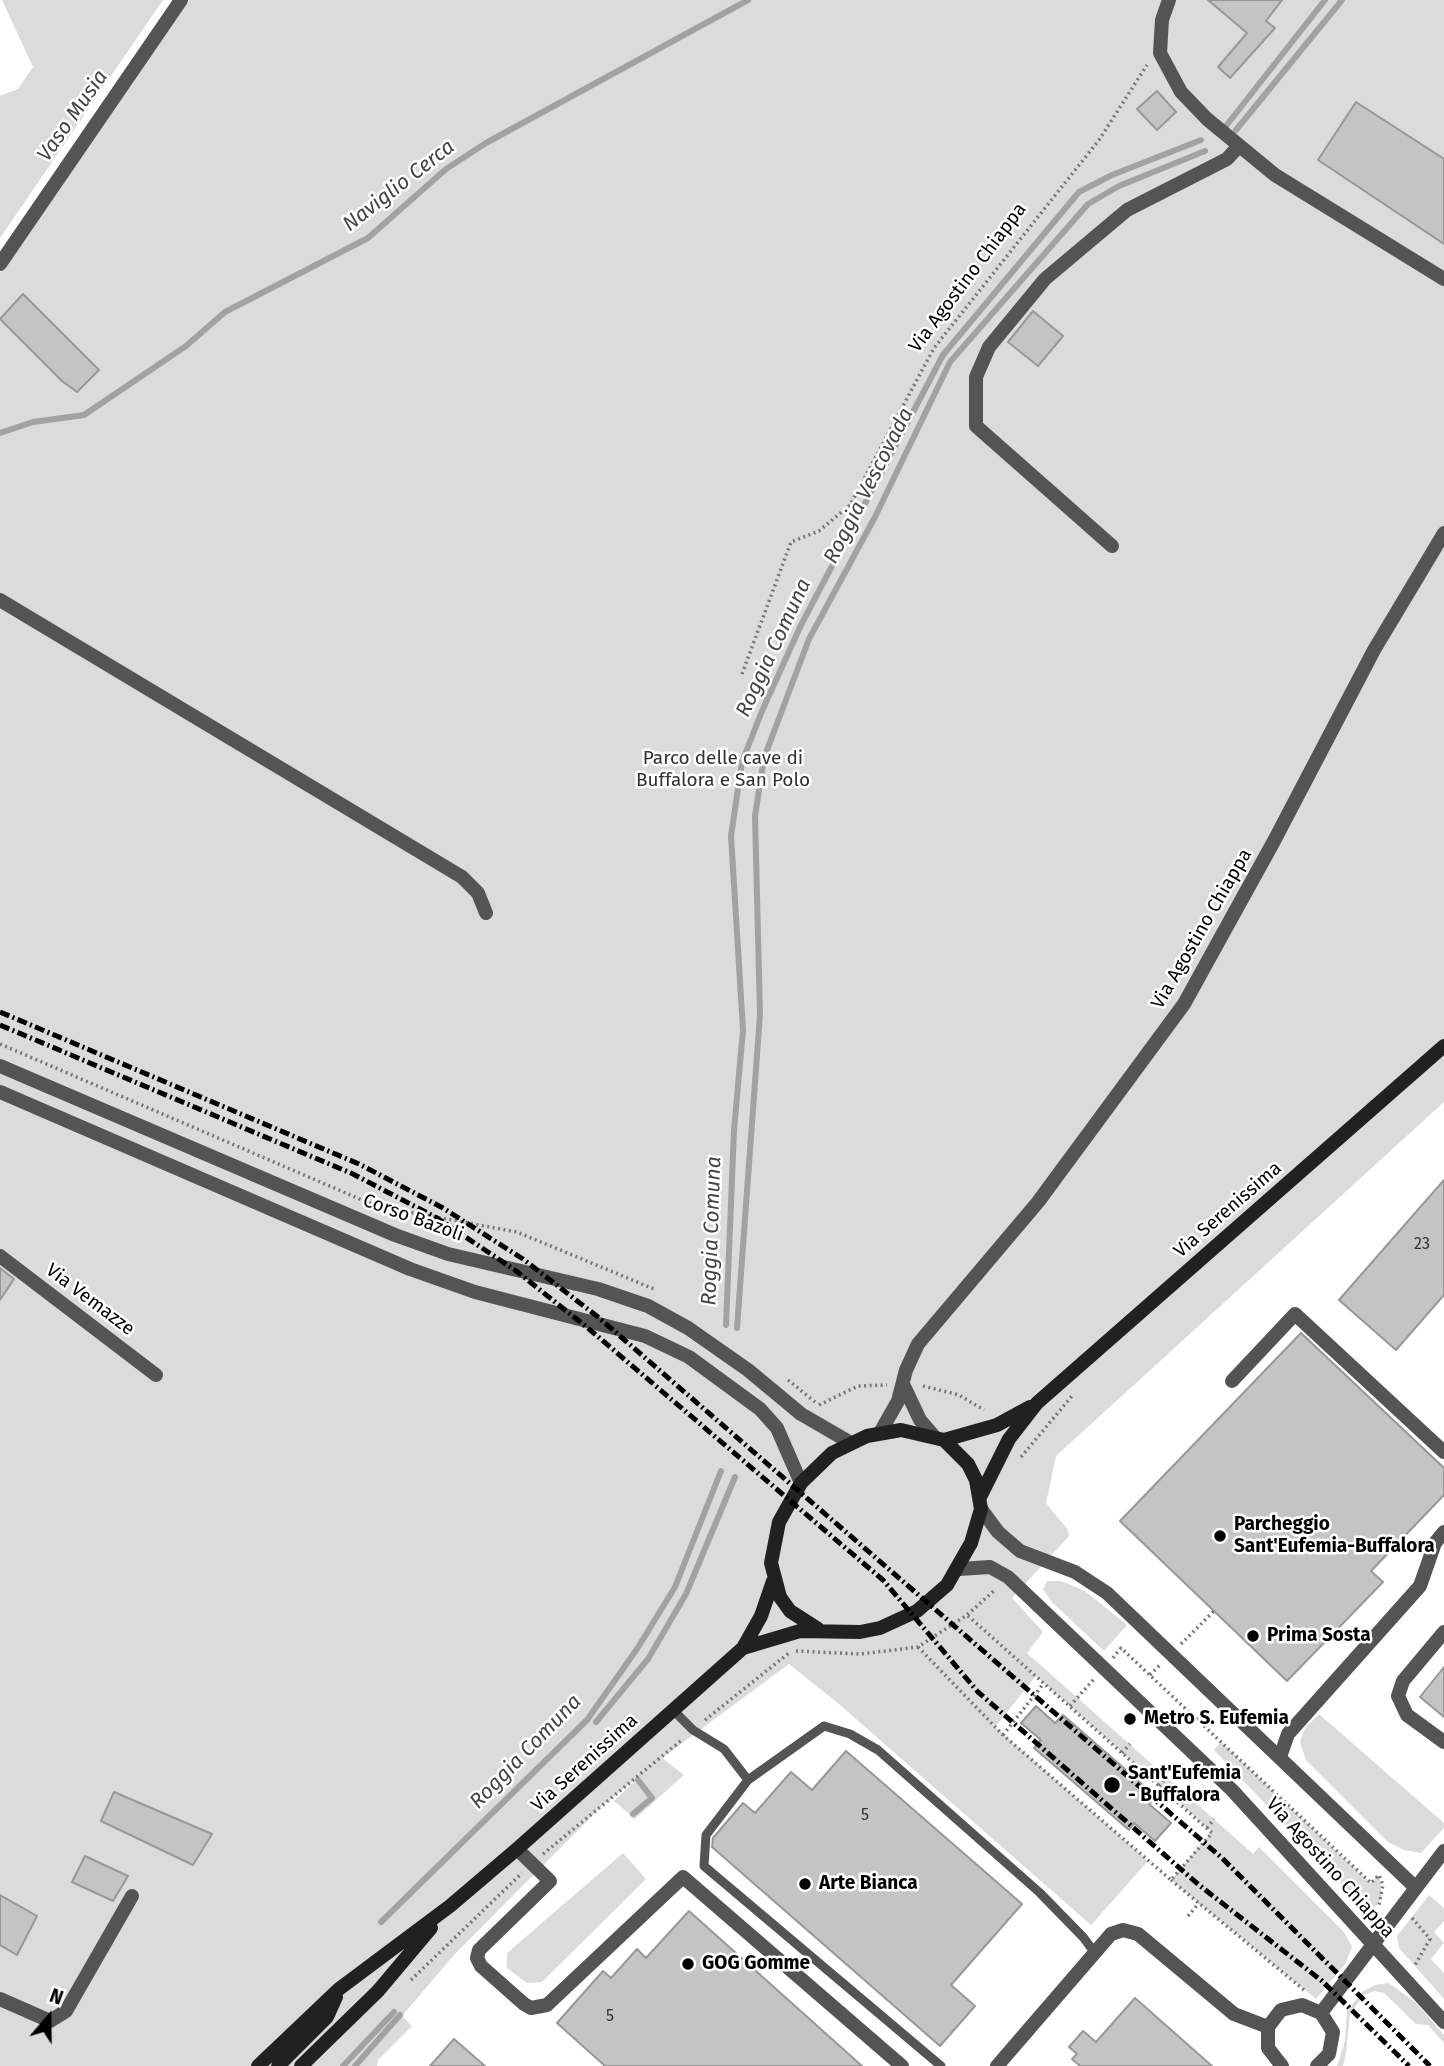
<!DOCTYPE html>
<html>
<head>
<meta charset="utf-8">
<style>
  body { margin:0 }
  #map { position:relative; width:1444px; height:2066px; overflow:hidden; background:#fff; font-family:"Fira Sans",sans-serif }
  canvas { display:block }
  .north { position:absolute; left:14px; top:1982px; width:70px; height:70px; -webkit-text-stroke:5px #fff; paint-order:stroke; rotate:20deg; font-size:19px; font-weight:700; line-height:28px; text-align:center; color:#000 }
  .north::after { content:''; display:block; margin:auto; width:24px; height:32px; background:#000; clip-path:polygon(50% 0,100% 100%,50% 72%,0 100%) }
</style>
</head>
<body>
<div id="map">
<canvas width="1444" height="2066"></canvas>
<div class="north">N</div>
</div>
<script>
const context = document.querySelector('canvas').getContext('2d');
context.lineJoin = 'round';
function fillPath(path, color) { context.fillStyle = color; context.fill(path, 'evenodd'); }
const toPath = rows => new Path2D(rows.map(r => 'M' + r).join(''));
function trace(path, color, width, dash) { context.strokeStyle = color; context.lineWidth = width; context.lineCap = dash ? 'butt' : 'round'; context.setLineDash(dash || []); context.stroke(path); }
function write(font, color, halo, rows, align = 'center') {
  context.font = font + ' "Fira Sans",sans-serif'; context.lineWidth = 5; context.setLineDash([]); context.textBaseline = 'middle'; context.strokeStyle = halo; context.fillStyle = color; for (const [text, x, y, turn = 0] of rows) {
    context.save(); context.translate(x, y); context.rotate((+turn || 0) * Math.PI / 180); context.textAlign = isNaN(turn) ? turn : align; if (halo) context.strokeText(text, 0, 0); context.fillText(text, 0, 0); context.restore();
  }
}
fillPath(toPath([
  [2,0,163,0,0,238,0,96,18,89,33,67],
  [189,0,1444,0,1444,1102,1056,1456,1046,1503,1068,1530,1069,1536,1012,1598,1043,1632,1027,1653,1253,1854,1259,1847,1344,1932,1352,1947,1346,1963,1316,1999,1171,1880,1212,1832,1036,1676,995,1727,1148,1861,1091,1925,839,1704,789,1664,662,1758,684,1775,635,1819,614,1801,640,1776,603,1805,454,1955,402,2016,412,2026,378,2060,377,2066,0,2066,0,273],
  [1047,1581,1061,1581,1085,1591,1127,1625,1104,1651,1052,1602,1043,1589],
  [1319,1714,1444,1823,1444,1828,1421,1853,1404,1850,1388,1842,1306,1760,1300,1742,1305,1728],
  [1221,1742,1370,1883,1379,1875,1382,1896,1371,1915,1214,1750],
  [623,1853,646,1879,542,1982,527,1983,507,1968,507,1953],
  [1429,1895,1444,1908,1444,1921,1434,1932,1444,1943,1431,1959,1444,1973,1444,1999,1399,1948,1397,1936],
  [1389,1983,1416,2003,1444,2035,1444,2043,1428,2025,1416,2024,1384,1993,1375,1991,1364,1995,1350,2014,1346,2053,1343,2066,1337,2066,1345,2041,1347,2011,1362,1992,1375,1985]
]), '#dbdbdb');
trace(toPath([
  [1226,126,1325,0],
  [1236,130,1342,0],
  [0,433,33,422,84,415,186,346,225,312,368,238,446,169,486,143,748,0],
  [726,1325,734,1130,743,1030,731,836,742,762,762,711,801,625,943,355,1079,192,1112,175,1201,140],
  [737,1328,760,1014,755,816,764,758,809,639,875,517,950,362,1088,204,1119,186,1205,151],
  [596,1722,648,1659,686,1594,735,1477],
  [633,1814,652,1798,638,1780],
  [381,1922,587,1720,637,1649,675,1587,721,1471],
  [343,2066,394,2012],
  [355,2066,400,2015]
]), '#a2a2a2', 6);
const building = toPath([
  [1208,0,1282,0,1266,21,1275,28,1230,78,1218,67,1247,33,1208,0],
  [1157,91,1176,112,1157,130,1137,109,1157,91],
  [1356,102,1444,159,1444,244,1318,160,1356,102],
  [23,294,99,370,77,392,62,381,0,319,23,294],
  [1033,311,1063,336,1038,366,1008,342,1033,311],
  [1444,1180,1444,1295,1396,1350,1339,1300,1444,1180],
  [0,1268,14,1279,0,1300,0,1268],
  [1301,1333,1444,1468,1444,1495,1371,1571,1383,1582,1287,1681,1120,1521,1301,1333],
  [1444,1667,1444,1717,1420,1697,1444,1667],
  [1036,1706,1055,1723,1063,1715,1157,1797,1149,1804,1171,1823,1155,1841,1134,1823,1129,1830,1034,1748,1041,1740,1021,1723,1036,1706],
  [846,1751,1022,1904,951,1985,975,2006,940,2046,712,1847,713,1838,743,1803,755,1813,791,1772,812,1790,846,1751],
  [114,1792,212,1834,193,1865,101,1821,114,1792],
  [85,1856,128,1876,113,1901,72,1882,85,1856],
  [0,1895,37,1916,17,1955,0,1945,0,1895],
  [689,1911,862,2066,605,2066,557,2023,603,1971,611,1978,637,1949,646,1958,689,1911],
  [1135,1998,1212,2066,1080,2066,1072,2059,1077,2054,1069,2047,1083,2031,1096,2042,1135,1998],
  [454,2039,485,2066,430,2066,454,2039]
]);
fillPath(building, '#c4c4c4');
trace(building, '#989898', 2);
trace(toPath([
  [742,674,791,542,819,531,850,505,934,348,1099,140,1147,65],
  [0,1044,376,1206,517,1232,654,1289],
  [788,1380,815,1402],
  [923,1386,959,1395,984,1410],
  [819,1405,858,1386,887,1385],
  [1021,1457,1072,1396],
  [1181,1644,1214,1611],
  [918,1647,1003,1735,1171,1880,1212,1833,967,1615],
  [796,1651,860,1654,918,1647,967,1615,996,1589],
  [1113,1658,1121,1648,1371,1883,1379,1875,1383,1885,1379,1905],
  [1150,1675,1161,1664],
  [1070,1706,1094,1679],
  [705,1720,789,1653],
  [1003,1735,1044,1683],
  [1122,1753,1130,1744],
  [1159,1786,1167,1777],
  [1207,1828,1214,1819],
  [543,1854,683,1739],
  [1171,1880,1304,1990],
  [1188,1916,1199,1903],
  [1412,1918,1430,1939,1415,1965],
  [411,1980,522,1873]
]), '#767676', 3.5, [2, 3.5]);
trace(toPath([
  [673,1710,693,1730,724,1749,748,1780,824,1726,850,1734,878,1750,1039,1892,1083,1937,1095,1953],
  [748,1780,706,1835,704,1866,941,2066]
]), '#545454', 9);
trace(toPath([
  [1169,0,1162,20,1160,53,1181,92,1207,119,1275,175,1444,279],
  [0,264,181,0],
  [1112,546,976,426,976,377,989,347,1045,279,1127,210,1227,159,1238,147],
  [0,600,462,877,478,893,486,913],
  [0,1066,395,1235,448,1254,598,1289,648,1306,688,1328,748,1370,801,1414,851,1443],
  [0,1092,410,1269,475,1292,645,1336,689,1357,760,1409,777,1428,801,1483],
  [0,1256,156,1375],
  [1232,1381,1295,1314,1444,1452],
  [903,1384,920,1420,933,1435],
  [881,1431,898,1401,906,1370,918,1344,1038,1202,1184,1004,1274,841,1374,650,1444,533],
  [981,1509,998,1532,1020,1551,1075,1572,1107,1593,1416,1888],
  [959,1569,990,1567,1008,1577,1232,1790,1444,2022],
  [1444,1632,1403,1681,1398,1696,1407,1715,1444,1742],
  [1280,1757,1288,1734,1420,1586,1435,1543,1444,1532],
  [517,1849,550,1881,479,1950,477,1958,481,1966,524,2004,531,2008,547,2005,683,1877,902,2066],
  [0,1999,50,2021,66,2011,132,1896],
  [1321,2013,1444,1851],
  [997,2066,1111,1934,1123,1930,1138,1934,1234,2014,1268,2027],
  [1282,2066,1268,2048,1268,2027,1281,2010,1302,2005,1321,2013,1333,2032,1329,2054,1317,2066]
]), '#545454', 14);
trace(toPath([
  [944,1440,997,1425,1030,1407],
  [980,1497,1009,1439,1037,1403,1444,1046],
  [743,1648,800,1631,860,1632,880,1628,917,1611,947,1585,971,1543,981,1509,976,1480,968,1464,944,1440,901,1430,867,1436,832,1453,801,1483,779,1522,771,1563,780,1597,790,1611,818,1629],
  [258,2066,339,1989,450,1906,517,1849,743,1648,761,1616,773,1581],
  [278,2066,327,2017,336,1997],
  [301,2066,378,1991,431,1928]
]), '#212121', 14);
trace(toPath([
  [0,1012,359,1164,443,1208,523,1259,598,1317,1222,1858,1430,2066],
  [0,1025,353,1174,437,1218,515,1270,589,1329,883,1580,978,1692,1199,1885,1322,1981,1409,2066]
]), '#000', 5, [10, 3.5, 2, 3.5]);
for (const [x, y, r, color] of [
  [1220,1536,7,"#000"],
  [1253,1636,7,"#000"],
  [1130,1719,7,"#000"],
  [1112,1785,9,"#000"],
  [805,1884,7,"#000"],
  [688,1964,7,"#000"]
]) { const dot = new Path2D(); dot.arc(x, y, r, 0, 2 * Math.PI); context.fillStyle = color; context.fill(dot); trace(dot, '#fff', 2.5); }
write('16px', '#313131', null, [
  ["23",1422,1245],
  ["5",865,1816],
  ["5",610,2017]
]);
write('19px', '#000', '#fff', [
  ["Via Agostino Chiappa",968,278,-53],
  ["Via Agostino Chiappa",1202,929,-60],
  ["Via Serenissima",1228,1210,-41],
  ["Corso Bazoli",413,1218,20],
  ["Via Vemazze",90,1300,37],
  ["Via Serenissima",585,1763,-42],
  ["Via Agostino Chiappa",1330,1868,48]
]);
write('19px', '#323232', '#fff', [
  ["Parco delle cave di",723,759],
  ["Buffalora e San Polo",723,781]
]);
write('bold 19px', '#000', '#fff', [
  ["Parcheggio",1234,1525],
  ["Sant'Eufemia-Buffalora",1234,1547],
  ["Prima Sosta",1267,1636],
  ["Metro S. Eufemia",1144,1719],
  ["Sant'Eufemia",1128,1774],
  ["- Buffalora",1128,1796],
  ["Arte Bianca",819,1884],
  ["GOG Gomme",702,1964]
], 'left');
write('italic 21px', '#434343', '#fff', [
  ["Vaso Musia",73,116,-55],
  ["Naviglio Cerca",399,186,-38],
  ["Roggia Vescovada",869,486,-63],
  ["Roggia Comuna",774,648,-65],
  ["Roggia Comuna",712,1231,-88],
  ["Roggia Comuna",526,1752,-46]
]);
</script>
</body>
</html>
